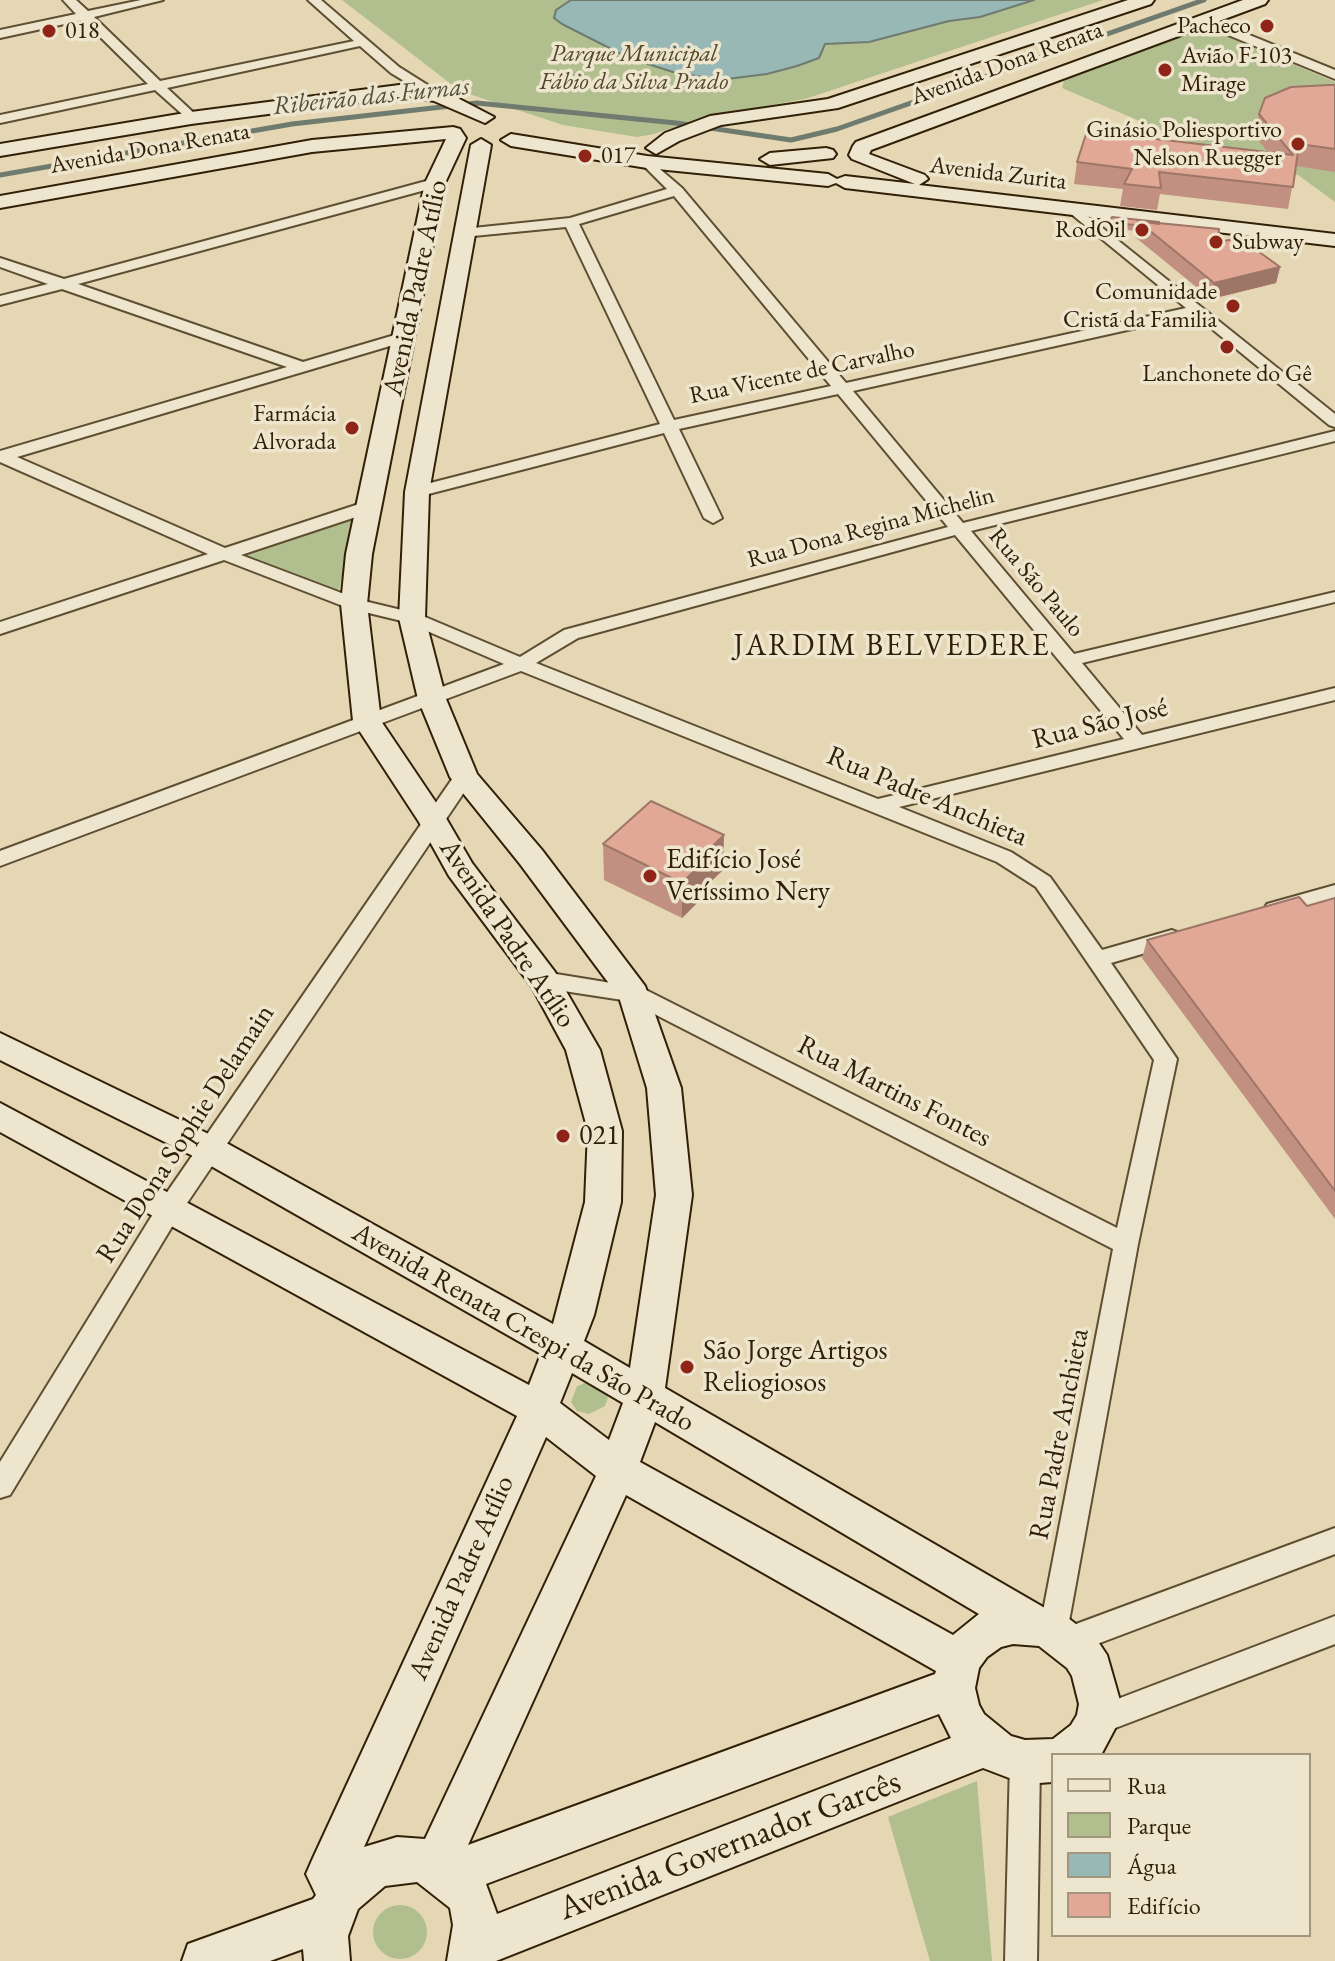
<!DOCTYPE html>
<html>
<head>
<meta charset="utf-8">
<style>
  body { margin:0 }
  #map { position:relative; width:1335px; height:1961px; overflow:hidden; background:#e5d7b3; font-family:"EB Garamond",serif }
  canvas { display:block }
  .legend { position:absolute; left:1051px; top:1753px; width:260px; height:184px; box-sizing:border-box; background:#eee5ce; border:2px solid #a2967e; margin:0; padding:10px 14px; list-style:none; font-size:24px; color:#312007 }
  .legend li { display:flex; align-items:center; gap:16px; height:40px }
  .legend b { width:40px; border:2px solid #a2967e }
</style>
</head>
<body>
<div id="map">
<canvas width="1335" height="1961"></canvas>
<ul class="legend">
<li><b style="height:10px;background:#eee5ce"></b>Rua</li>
<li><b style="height:22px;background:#b1bf8f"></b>Parque</li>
<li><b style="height:22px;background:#98b8b5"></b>Água</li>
<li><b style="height:22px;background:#e0a895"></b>Edifício</li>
</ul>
</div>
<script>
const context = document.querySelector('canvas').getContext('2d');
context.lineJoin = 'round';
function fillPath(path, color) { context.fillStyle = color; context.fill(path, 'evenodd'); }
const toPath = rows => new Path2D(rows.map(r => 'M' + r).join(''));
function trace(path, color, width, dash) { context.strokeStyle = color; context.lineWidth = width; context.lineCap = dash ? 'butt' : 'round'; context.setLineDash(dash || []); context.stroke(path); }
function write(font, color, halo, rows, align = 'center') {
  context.font = font + ' "EB Garamond",serif'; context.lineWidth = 7; context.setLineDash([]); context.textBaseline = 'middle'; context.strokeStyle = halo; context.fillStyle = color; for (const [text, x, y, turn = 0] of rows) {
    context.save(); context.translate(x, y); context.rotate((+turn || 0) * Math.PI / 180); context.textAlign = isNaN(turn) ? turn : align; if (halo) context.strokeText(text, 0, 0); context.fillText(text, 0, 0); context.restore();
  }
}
fillPath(toPath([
  [342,0,1103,0,805,99,705,117,654,134,637,137,563,125,460,91],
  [1194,30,1212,30,1335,82,1335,202,1298,175,1236,162,1062,88,1065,77],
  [356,516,339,590,243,554],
  [588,1382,606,1392,608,1397,605,1406,589,1414,577,1411,571,1402,577,1386],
  [977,1781,992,1961,930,1961,888,1817],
  '373 1932a27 27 0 1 1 54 0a27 27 0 1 1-54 0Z'
]), '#b1bf8f');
const water = toPath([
  [571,0,1034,0,980,17,949,21,869,42,825,44,819,58,797,66,767,74,719,80,673,72,629,58,562,24,554,18,556,10,571,0]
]);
fillPath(water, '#98b8b5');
trace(water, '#6f7b6f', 2);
trace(toPath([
  [0,175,292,124,477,103,676,123,791,140,837,129,1204,0]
]), '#6f7b6f', 5);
const street = toPath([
  [63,0,76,0,88,11,141,0,163,0,94,17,160,81,354,41,308,0,321,0,399,67,445,96,434,99,391,73,360,46,167,88,196,115,198,118,191,122,155,90,0,123,0,115,148,84,83,20,0,38,0,30,76,14,63,0],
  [1203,16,1335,70,1335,79,1199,23,1197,20,1203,16],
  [647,158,682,188,846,383,1186,308,1070,213,1068,210,1075,206,1335,414,1335,427,1329,425,1195,315,853,391,963,523,1335,431,1335,441,971,531,1074,654,1335,592,1335,602,1082,663,1142,735,1335,688,1335,700,899,807,1011,852,1050,877,1102,950,1172,930,1180,933,1183,938,1180,943,1111,963,1177,1059,1138,1244,1068,1627,1335,1528,1335,1554,1068,1655,1058,1651,1055,1645,1043,1642,1039,1632,1113,1249,629,1001,544,988,536,986,533,980,536,974,544,972,642,988,1117,1228,1154,1060,1036,887,997,862,521,671,0,866,0,851,504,664,406,622,348,608,224,560,0,634,0,622,208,554,0,462,0,451,287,367,62,289,0,305,0,296,48,284,0,267,0,258,64,279,430,180,440,180,440,186,78,284,303,362,405,332,410,334,410,340,17,457,225,548,362,503,374,503,377,507,374,511,241,555,360,600,418,614,520,657,564,630,948,527,838,394,679,429,722,518,713,523,704,518,664,433,417,497,411,496,409,492,411,488,660,424,566,227,463,237,456,233,463,229,570,218,667,189,640,162,647,158],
  [674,196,831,386,674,420,579,224,674,196],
  [955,535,1124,739,878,799,536,663,578,638,955,535],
  [464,771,471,772,474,777,471,782,179,1215,10,1495,0,1498,0,1462,161,1201,457,772,464,771],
  [1335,885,1335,899,1275,916,1267,914,1264,909,1267,904,1335,885],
  [1335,1616,1335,1644,1097,1735,1086,1731,1082,1721,1086,1711,1335,1616],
  [1025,1747,1036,1752,1040,1762,1037,1961,1005,1961,1010,1762,1014,1752,1025,1747]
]);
const secondary = toPath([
  [1128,0,1154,0,1151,4,838,108,721,125,679,141,656,154,646,148,665,133,710,116,828,99,1128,0],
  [1243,0,1268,0,1265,4,871,150,869,154,925,175,928,179,919,185,1335,234,1335,246,845,188,836,183,828,186,647,168,511,146,501,140,511,134,647,156,828,174,837,179,845,176,915,184,852,159,849,155,853,146,856,142,1243,0],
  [407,84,446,92,494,117,485,123,434,101,407,96,191,124,0,156,0,144,191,112,407,84],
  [453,127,460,129,466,138,445,183,372,554,367,604,381,721,443,813,472,863,555,972,600,1050,622,1131,621,1202,594,1315,584,1341,630,1368,656,1195,647,1088,619,997,520,864,450,777,418,699,399,618,405,492,471,145,481,139,491,145,429,492,425,618,446,699,477,774,542,850,645,986,681,1088,692,1195,665,1388,1050,1611,1068,1618,1097,1640,1107,1655,1121,1704,1119,1721,1101,1755,1053,1755,1053,1782,1025,1784,983,1768,496,1961,447,1961,453,1925,450,1908,417,1882,385,1886,358,1909,348,1936,350,1961,304,1961,303,1949,270,1961,182,1961,188,1944,313,1899,316,1895,306,1874,313,1858,517,1416,0,1132,0,1103,529,1385,541,1354,197,1158,0,1060,0,1033,221,1140,553,1324,585,1202,588,1131,566,1050,532,987,449,876,419,822,353,721,341,604,346,554,425,183,446,139,312,152,0,208,0,196,312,140,453,127],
  [572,1373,623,1403,609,1440,560,1403,572,1373],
  [655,1422,979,1614,953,1635,640,1462,655,1422],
  [546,1437,596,1476,425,1839,397,1837,364,1847,546,1437],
  [626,1495,936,1671,935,1674,468,1845,626,1495],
  [1013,1644,1039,1646,1067,1668,1072,1676,1079,1704,1077,1715,1071,1725,1053,1739,1025,1740,1011,1736,984,1714,979,1705,975,1688,979,1668,987,1657,1001,1647,1013,1644],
  [939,1714,951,1738,497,1914,486,1884,939,1714],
  [826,148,833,150,836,154,833,158,770,165,760,159,770,153,826,148]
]);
trace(street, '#5e4e32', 4);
trace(secondary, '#312007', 4);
fillPath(street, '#eee5ce');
fillPath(secondary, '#eee5ce');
fillPath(toPath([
  [1335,85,1335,172,1296,166,1288,209,1160,194,1157,210,1120,206,1123,189,1074,184,1077,162,1156,139,1268,152,1254,135,1259,114],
  [1112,217,1159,224,1218,242,1280,267,1276,283,1211,299,1135,237,1136,231,1108,228,1109,223],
  [603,844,723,870,699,893,699,901,682,918,604,880],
  [1335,898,1335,1219,1142,958,1147,940,1307,906]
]), '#c19080');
fillPath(toPath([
  [1280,267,1276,283,1211,299,1214,283],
  [724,835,723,870,699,893,699,901,682,918,682,883,694,864]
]), '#9d7668');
const building = toPath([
  [1329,85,1335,85,1335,149,1299,144,1293,187,1159,172,1161,188,1124,184,1132,169,1077,162,1087,131,1149,138,1155,126,1156,139,1293,155,1259,114,1265,98,1291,87,1329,85],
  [1112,217,1159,222,1159,224,1138,221,1137,225,1109,223,1112,217],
  [1138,221,1219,229,1218,242,1240,238,1280,267,1214,283,1138,221],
  [651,801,724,835,694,864,699,866,682,883,603,844,651,801],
  [1299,897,1307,906,1335,898,1335,1191,1147,940,1299,897]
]);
fillPath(building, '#e0a895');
trace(building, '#9d7668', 2);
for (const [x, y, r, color] of [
  [1267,26,8,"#8f2418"],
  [49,31,8,"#8f2418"],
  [1165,70,8,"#8f2418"],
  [1298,144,8,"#8f2418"],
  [585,156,8,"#8f2418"],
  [1142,230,8,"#8f2418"],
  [1216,242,8,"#8f2418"],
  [1233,306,8,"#8f2418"],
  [1227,347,8,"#8f2418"],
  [352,428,8,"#8f2418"],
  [650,876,8,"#8f2418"],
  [563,1136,8,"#8f2418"],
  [687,1367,8,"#8f2418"]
]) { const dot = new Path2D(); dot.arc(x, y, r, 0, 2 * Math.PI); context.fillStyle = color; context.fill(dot); trace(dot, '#eee5ce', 3); }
write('24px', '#312007', '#eee5ce', [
  ["Pacheco",1251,26],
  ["018",65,31,"left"],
  ["Avião F-103",1181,56,"left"],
  ["Mirage",1181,84,"left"],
  ["Ginásio Poliesportivo",1282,130],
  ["Nelson Ruegger",1282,158],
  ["017",601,156,"left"],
  ["RodOil",1126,230],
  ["Subway",1232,242,"left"],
  ["Comunidade",1217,292],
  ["Cristã da Familia",1217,320],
  ["Lanchonete do Gê",1227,374,"center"],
  ["Farmácia",336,414],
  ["Alvorada",336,442]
], 'right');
write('italic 24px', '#514829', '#eee5ce', [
  ["Parque Municipal",634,54],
  ["Fábio da Silva Prado",634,82]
]);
write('24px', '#312007', '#eee5ce', [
  ["Avenida Dona Renata",1007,64,-20],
  ["Avenida Dona Renata",150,149,-10],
  ["Avenida Zurita",998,174,7],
  ["Rua Vicente de Carvalho",802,373,-12],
  ["Rua Dona Regina Michelin",871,528,-15],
  ["Rua São Paulo",1036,583,50]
]);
write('italic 26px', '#504e3b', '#eee5ce', [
  ["Ribeirão das Furnas",371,97,-6]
]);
write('28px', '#312007', '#eee5ce', [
  ["Avenida Padre Atílio",416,288,-78],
  ["Rua São José",1100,724,-14],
  ["Rua Padre Anchieta",927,797,23],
  ["Avenida Padre Atílio",507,934,56],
  ["Rua Martins Fontes",894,1092,27],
  ["Rua Dona Sophie Delamain",186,1134,-57],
  ["Avenida Renata Crespi da São Prado",523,1328,30],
  ["Rua Padre Anchieta",1060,1434,-79],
  ["Avenida Padre Atílio",462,1578,-66]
]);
write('28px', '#312007', '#eee5ce', [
  ["Edifício José",666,860],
  ["Veríssimo Nery",666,892],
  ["021",579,1136],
  ["São Jorge Artigos",703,1351],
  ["Reliogiosos",703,1383]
], 'left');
context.letterSpacing = '2px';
write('30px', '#312007', '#eee5ce', [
  ["JARDIM BELVEDERE",892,647]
]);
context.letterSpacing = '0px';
write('34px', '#312007', '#eee5ce', [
  ["Avenida Governador Garcês",730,1846,-21]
]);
</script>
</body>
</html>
